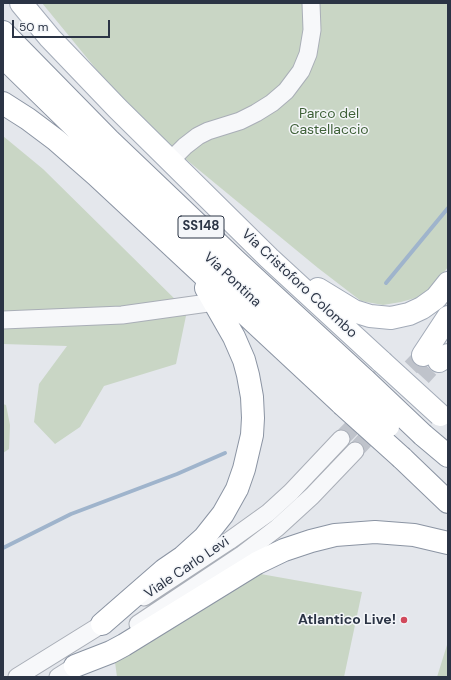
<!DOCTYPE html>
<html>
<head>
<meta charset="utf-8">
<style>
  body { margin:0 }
  #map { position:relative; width:451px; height:680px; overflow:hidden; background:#e4e7ec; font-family:"DM Sans",sans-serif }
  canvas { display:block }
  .frame { position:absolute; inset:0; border:4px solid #2b3445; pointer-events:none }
  .scale { position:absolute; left:12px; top:20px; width:98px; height:18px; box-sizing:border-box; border:2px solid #2b3445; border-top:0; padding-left:5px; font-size:12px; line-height:14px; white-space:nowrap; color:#2b3445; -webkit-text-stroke:3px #f4f6f9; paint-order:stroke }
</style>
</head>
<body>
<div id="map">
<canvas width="451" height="680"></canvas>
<div class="frame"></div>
<div class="scale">50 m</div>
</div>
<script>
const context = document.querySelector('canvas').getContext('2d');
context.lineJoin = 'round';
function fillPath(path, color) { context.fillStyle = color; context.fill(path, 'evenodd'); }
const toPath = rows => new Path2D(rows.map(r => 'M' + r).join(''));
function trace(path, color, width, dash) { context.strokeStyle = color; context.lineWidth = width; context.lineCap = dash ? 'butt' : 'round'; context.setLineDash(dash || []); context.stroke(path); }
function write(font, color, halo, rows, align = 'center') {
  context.font = font + ' "DM Sans",sans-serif'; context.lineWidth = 3; context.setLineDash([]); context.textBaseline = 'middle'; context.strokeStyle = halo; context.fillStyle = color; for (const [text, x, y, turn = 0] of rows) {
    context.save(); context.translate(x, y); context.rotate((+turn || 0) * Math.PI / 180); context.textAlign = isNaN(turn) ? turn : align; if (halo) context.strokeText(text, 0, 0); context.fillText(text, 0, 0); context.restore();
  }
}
fillPath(toPath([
  [42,3,448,3,448,267,426,295,401,302,383,305,361,301,318,268,137,119],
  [3,136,43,169,187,311,176,364,104,386,80,427,55,444,34,422,39,384,67,346,3,344],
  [3,404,6,405,10,425,9,449,3,453],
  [255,573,362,592,344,677,117,677,115,662],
  [447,645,448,677,437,677]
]), '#c9d6c5');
trace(toPath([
  [386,283,448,208],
  [3,548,71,514,177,474,225,453]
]), '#9fb4cc', 4);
trace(toPath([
  [341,439,419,359],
  [355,451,430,369]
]), '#bfc3cb', 17, [17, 8]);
const minor = toPath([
  [170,161,185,146,198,136,208,131,240,121,256,113,272,103,286,91,301,71,308,54,312,30,311,3],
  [3,320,122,315,215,302],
  [144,597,229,541,268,513,291,492,341,439],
  [138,624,243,554,277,528,312,496,355,451],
  [17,677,112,618],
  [58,677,85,660]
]);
const major = toPath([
  [21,3,50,38,117,108,269,258,382,362],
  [318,289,354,311,370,316,391,318,409,314,422,308,436,298,448,283],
  [423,355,448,317],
  [439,361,448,355]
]);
const highway = toPath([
  [3,32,109,140,236,261,365,380],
  [3,57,209,258,353,393],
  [3,103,28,119,56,140,96,175,342,404],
  [423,435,448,456],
  [402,458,448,502],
  [102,624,164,570,183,557,204,538,223,514,237,489,244,469,252,435,253,418,252,397,248,375,244,360,234,337,206,288],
  [75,666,111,652,124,645,257,563,284,550,311,541,335,535,375,532,414,535,448,543]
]);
trace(minor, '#a9aeb7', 19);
trace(major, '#a3abb8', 24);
trace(highway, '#8b94a3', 24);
trace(minor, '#f7f8fa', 17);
trace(major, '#fff', 22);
trace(highway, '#fff', 22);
const majorBridge = toPath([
  [382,362,440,415]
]);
const highwayBridge = toPath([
  [365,380,423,435],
  [353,393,388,426],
  [342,404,402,458]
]);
trace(majorBridge, '#a3abb8', 24, []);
trace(highwayBridge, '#8b94a3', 24, []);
trace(majorBridge, '#fff', 22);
trace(highwayBridge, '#fff', 22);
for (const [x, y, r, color] of [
  [404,620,4,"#d1495b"]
]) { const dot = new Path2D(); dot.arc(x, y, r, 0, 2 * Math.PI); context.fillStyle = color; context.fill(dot); trace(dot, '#f4f6f9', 1.5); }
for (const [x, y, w] of [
  [201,227,46]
]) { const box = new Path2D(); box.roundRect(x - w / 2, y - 11, w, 22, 3); context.fillStyle = '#f4f6f9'; context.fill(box); trace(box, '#2b3445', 1); }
write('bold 13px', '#2b3445', null, [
  ["SS148",201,227]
]);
write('14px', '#3f6138', '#f4f6f9', [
  ["Parco del",329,114],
  ["Castellaccio",329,130]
]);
write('14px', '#2b3445', '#f4f6f9', [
  ["Via Pontina",232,280,43],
  ["Via Cristoforo Colombo",299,284,43],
  ["Viale Carlo Levi",187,568,-34]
]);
write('bold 14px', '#2b3445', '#f4f6f9', [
  ["Atlantico Live!",396,620]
], 'right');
</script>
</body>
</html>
